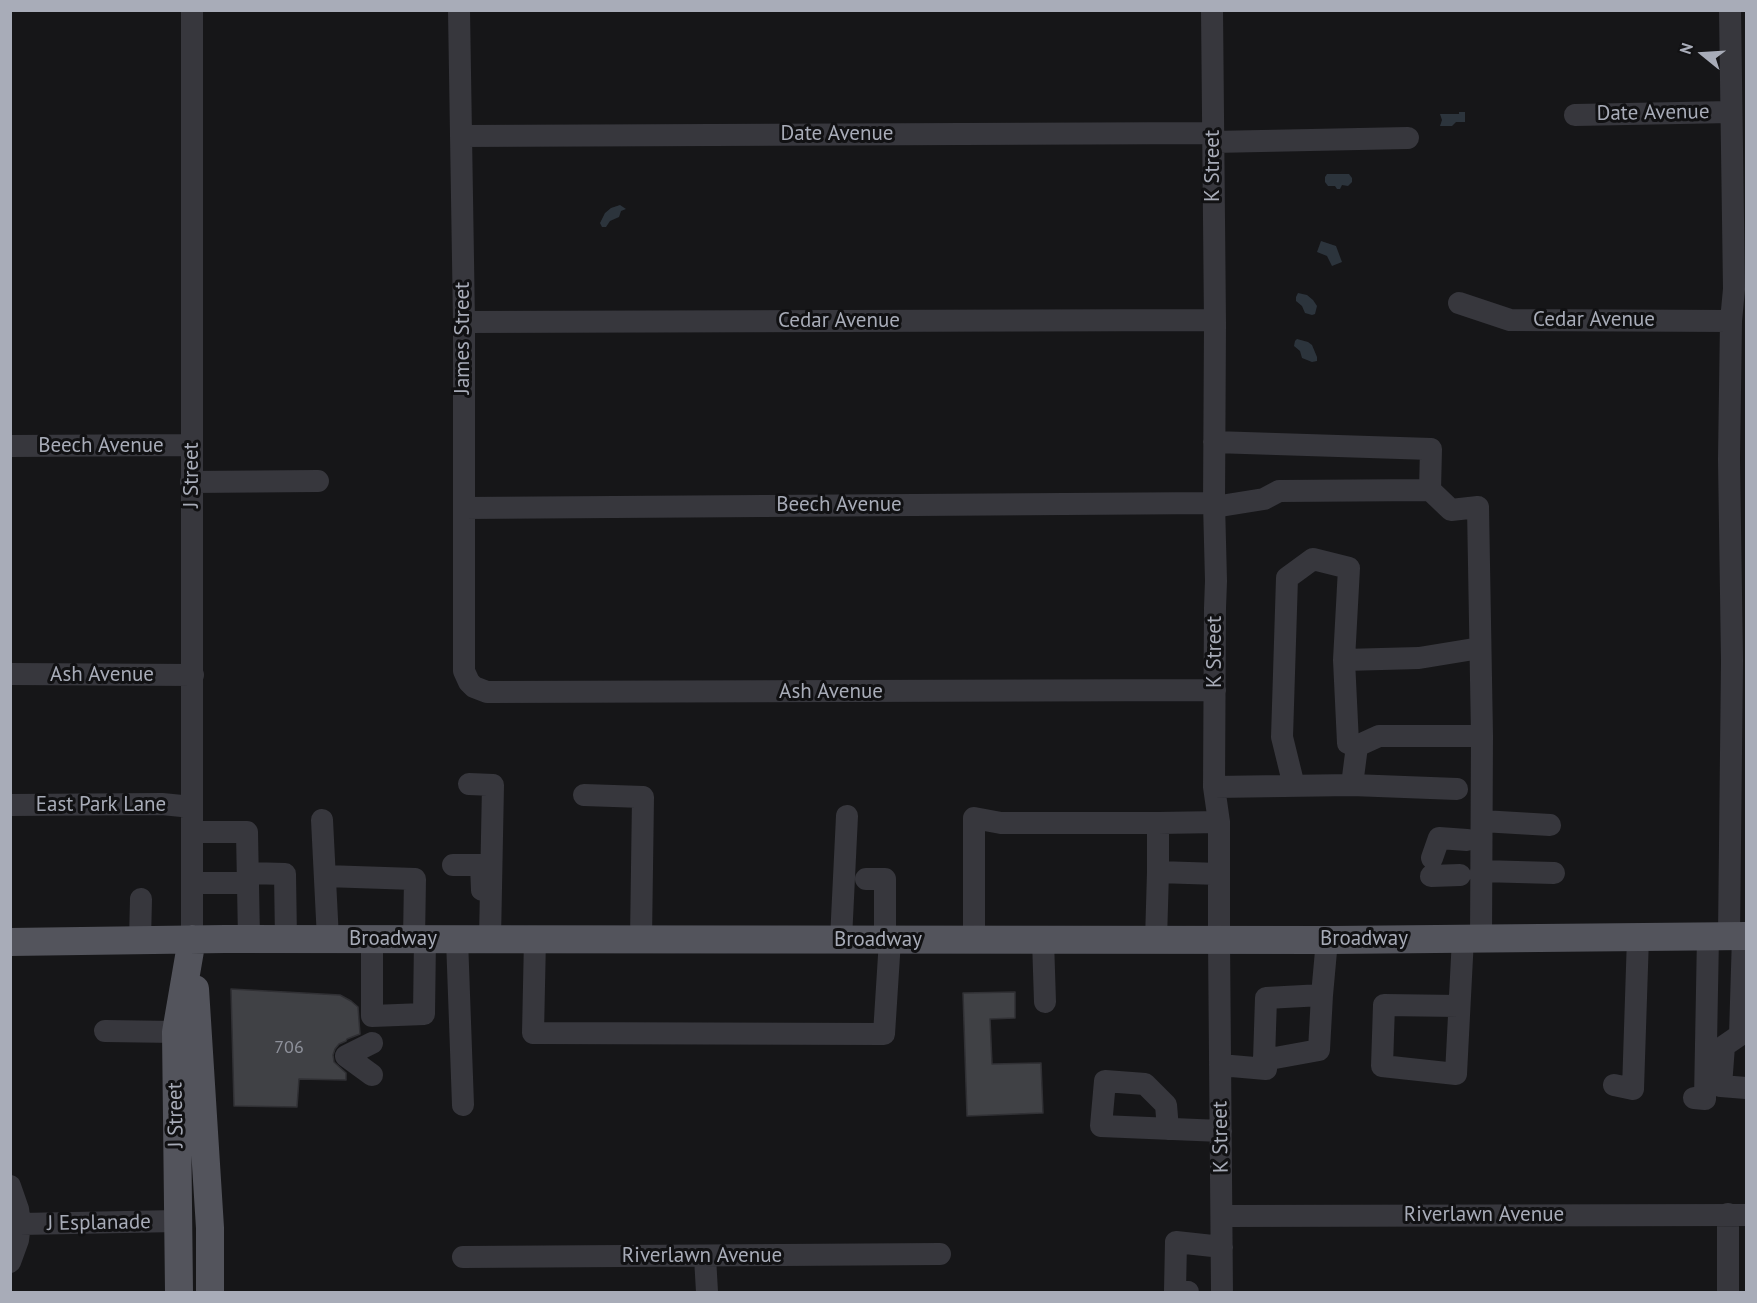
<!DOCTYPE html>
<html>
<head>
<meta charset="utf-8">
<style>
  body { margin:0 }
  #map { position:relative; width:1757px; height:1303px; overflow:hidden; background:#161618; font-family:"PT Sans",sans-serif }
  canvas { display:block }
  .frame { position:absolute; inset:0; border:12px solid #a8acb8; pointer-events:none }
  .north { position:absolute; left:1673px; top:24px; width:60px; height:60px; -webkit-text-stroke:4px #111113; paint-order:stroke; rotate:288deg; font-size:16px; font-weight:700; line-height:24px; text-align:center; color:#a8acb8 }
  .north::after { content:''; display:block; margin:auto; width:21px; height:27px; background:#a8acb8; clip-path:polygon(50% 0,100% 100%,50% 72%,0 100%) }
</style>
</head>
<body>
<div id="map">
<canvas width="1757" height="1303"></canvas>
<div class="frame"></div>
<div class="north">N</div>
</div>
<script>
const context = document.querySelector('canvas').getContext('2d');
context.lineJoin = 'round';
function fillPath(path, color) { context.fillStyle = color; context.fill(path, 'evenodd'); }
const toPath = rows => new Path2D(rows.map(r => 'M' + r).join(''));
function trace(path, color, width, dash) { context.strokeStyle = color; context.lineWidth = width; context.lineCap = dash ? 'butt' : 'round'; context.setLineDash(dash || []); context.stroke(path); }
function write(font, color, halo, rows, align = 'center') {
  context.font = font + ' "PT Sans",sans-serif'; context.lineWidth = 6; context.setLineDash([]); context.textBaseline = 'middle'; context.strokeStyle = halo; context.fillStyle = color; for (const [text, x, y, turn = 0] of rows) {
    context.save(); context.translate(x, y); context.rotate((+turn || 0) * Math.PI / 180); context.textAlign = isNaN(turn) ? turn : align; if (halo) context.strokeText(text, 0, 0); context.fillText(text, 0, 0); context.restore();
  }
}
fillPath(toPath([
  [1459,112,1465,112,1465,122,1456,122,1452,126,1440,126,1442,120,1440,114,1459,114],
  [1327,174,1349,174,1352,178,1352,182,1348,186,1342,185,1340,189,1337,189,1335,186,1328,186,1325,182,1325,177],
  [620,205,626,209,621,211,619,217,610,221,606,227,602,227,600,223,605,213,611,208],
  [1321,241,1336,246,1342,262,1332,266,1327,256,1317,252],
  [1298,293,1307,295,1313,300,1317,306,1315,314,1312,315,1305,313,1302,306,1296,301,1296,297],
  [1297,339,1308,342,1312,345,1317,357,1317,361,1312,362,1302,358,1300,351,1294,346,1295,341]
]), '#2c343c');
const building = toPath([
  [231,989,340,995,351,1001,358,1007,360,1034,347,1039,346,1041,339,1044,335,1049,333,1055,334,1062,346,1073,346,1080,299,1079,297,1107,234,1106,231,989],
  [1015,992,1015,1018,990,1019,992,1064,1041,1063,1043,1113,967,1116,963,993,1015,992]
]);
fillPath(building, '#404145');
trace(building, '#303034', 1.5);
trace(toPath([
  [192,10,192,939],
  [459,10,464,322,464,671,469,682,474,687,487,692,1215,690],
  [1212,10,1215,324,1214,503,1216,581,1215,608,1214,787,1219,822,1219,940,1222,1292],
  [1575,115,1731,112],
  [461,136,1213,133],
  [1213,142,1408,138],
  [1459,303,1510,320,1731,321],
  [464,322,1215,320],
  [1214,442,1431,449,1430,490,1451,510,1478,507,1482,736],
  [10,446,192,445],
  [191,482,318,481],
  [1214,507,1264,499,1279,491,1430,490],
  [464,508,1214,503],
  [10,674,193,675],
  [1357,746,1348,743,1344,660,1419,658,1480,648],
  [469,784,493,785,490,939],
  [1352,785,1357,746,1379,736,1482,736,1481,938],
  [1294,786,1282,737,1287,578,1313,559,1349,568,1344,660],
  [1214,787,1352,785,1457,789],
  [584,795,643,797,641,939],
  [10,805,162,804,192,807],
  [322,820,328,939],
  [1482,821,1550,825],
  [192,832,247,832,249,939],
  [1432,858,1439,838,1467,840],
  [453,865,481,865,482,890],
  [1481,871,1554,873],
  [1158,872,1158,823,1219,822],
  [248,873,285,874,286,939],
  [325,876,415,879,414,939],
  [1431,876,1460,875],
  [866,879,885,879,885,940],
  [192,883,248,883],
  [1729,936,1732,661,1729,459,1731,321,1734,289,1730,10],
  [1743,936,1740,1035,1724,1046,1721,1086,1746,1088],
  [457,939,463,1105],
  [535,939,533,1033,884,1034,890,940],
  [841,939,847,816],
  [140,940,141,899],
  [372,940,372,1016,424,1014,425,939],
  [974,940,974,818,1001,823,1158,823],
  [1043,940,1045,1002],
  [1156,940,1158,872,1219,874],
  [1459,1006,1384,1005,1382,1066,1456,1074,1463,938],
  [105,1031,176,1032],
  [1264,1060,1319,1050,1322,995],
  [1220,1065,1266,1069,1264,1060,1266,998,1322,995,1327,940],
  [372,1075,346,1056,372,1043],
  [1614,1085,1633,1089,1638,937],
  [1694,1098,1705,1099,1708,936],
  [1168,1129,1166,1105,1145,1084,1105,1081,1101,1126,1221,1131],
  [10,1186,18,1209,20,1224,18,1240,10,1262],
  [1222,1216,1746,1215],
  [20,1224,178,1221],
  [463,1257,940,1254],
  [705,1257,707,1292],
  [1188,1292,1175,1291,1176,1242,1222,1247],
  [1728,1292,1728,1214]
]), '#37373d', 22);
trace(toPath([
  [10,942,225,939,1333,940,1746,936],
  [195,989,210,1228,210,1292],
  [179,1292,176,1032,192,939]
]), '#53545c', 28);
write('18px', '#8e919b', null, [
  ["706",289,1048]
]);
write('21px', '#a8acb8', '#111113', [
  ["Date Avenue",1653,113,-1],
  ["Date Avenue",837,134],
  ["K Street",1213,166,-90],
  ["Cedar Avenue",1594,320],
  ["Cedar Avenue",839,321],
  ["James Street",463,338,-90],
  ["Beech Avenue",101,446],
  ["J Street",192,475,-90],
  ["Beech Avenue",839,505],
  ["K Street",1215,652,-90],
  ["Ash Avenue",102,675],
  ["Ash Avenue",831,692],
  ["East Park Lane",101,805],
  ["Broadway",393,939],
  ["Broadway",1364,939],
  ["Broadway",878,940],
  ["J Street",176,1115,-91],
  ["K Street",1221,1137,-91],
  ["Riverlawn Avenue",1484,1215],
  ["J Esplanade",99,1223,-1],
  ["Riverlawn Avenue",702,1256]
]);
</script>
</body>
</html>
